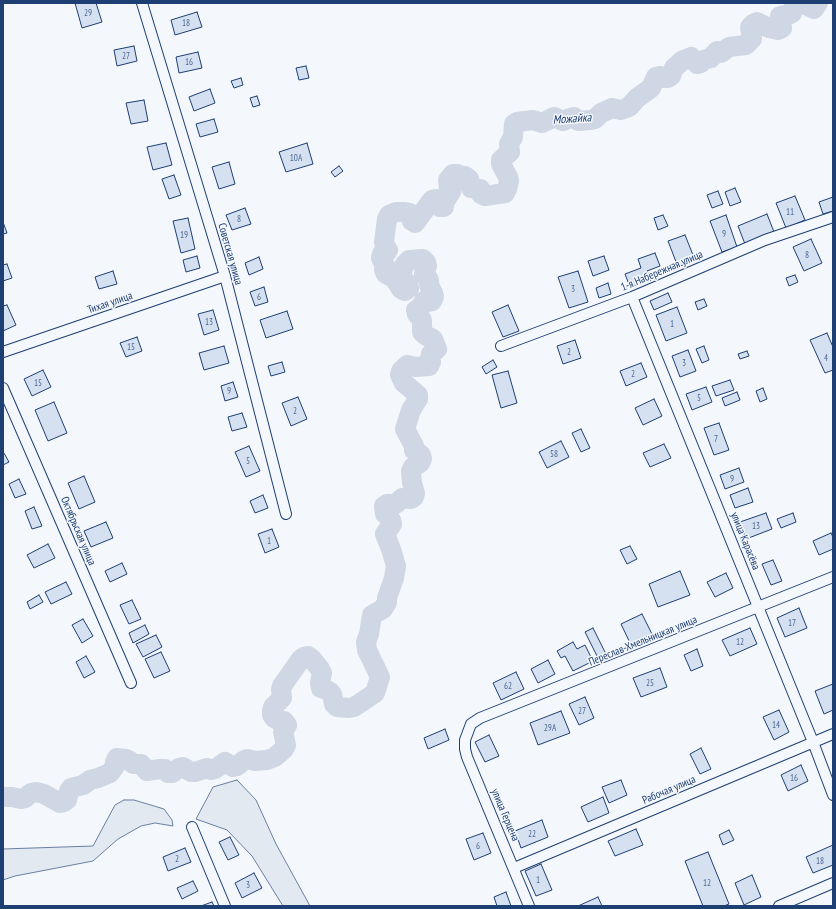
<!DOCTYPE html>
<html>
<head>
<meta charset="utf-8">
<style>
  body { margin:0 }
  #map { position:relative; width:836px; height:909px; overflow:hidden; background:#f4f7fb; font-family:"PT Sans Narrow",sans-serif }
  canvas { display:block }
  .frame { position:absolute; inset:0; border:4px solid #1d3f73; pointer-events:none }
</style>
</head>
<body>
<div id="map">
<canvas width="836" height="909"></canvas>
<div class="frame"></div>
</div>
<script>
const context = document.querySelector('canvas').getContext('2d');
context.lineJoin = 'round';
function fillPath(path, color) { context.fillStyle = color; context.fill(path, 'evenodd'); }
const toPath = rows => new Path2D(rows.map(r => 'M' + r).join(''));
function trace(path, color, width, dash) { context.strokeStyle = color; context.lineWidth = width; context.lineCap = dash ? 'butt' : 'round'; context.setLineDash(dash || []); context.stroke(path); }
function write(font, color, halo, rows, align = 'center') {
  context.font = font + ' "PT Sans Narrow",sans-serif'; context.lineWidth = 3; context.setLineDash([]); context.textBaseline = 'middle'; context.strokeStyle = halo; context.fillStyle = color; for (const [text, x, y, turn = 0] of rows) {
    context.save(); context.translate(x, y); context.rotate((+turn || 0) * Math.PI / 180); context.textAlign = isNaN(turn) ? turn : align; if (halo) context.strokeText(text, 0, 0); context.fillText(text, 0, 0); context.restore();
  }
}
const green = toPath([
  [237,780,256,800,276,844,310,906,283,906,252,856,227,830,196,819,213,787,237,780],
  [124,800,134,800,164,809,172,820,173,826,155,823,141,826,118,839,93,861,15,876,3,880,3,849,93,846,115,805,124,800]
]);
fillPath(green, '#e3e9f0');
trace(green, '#687fa3', 1);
trace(toPath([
  [3,797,12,797,21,799,25,798,31,793,36,792,44,794,60,803,64,802,67,800,69,791,71,788,83,785,90,780,98,778,110,773,115,766,115,762,117,758,126,759,130,761,133,764,141,764,147,771,160,769,165,769,168,773,172,773,179,768,183,767,191,772,195,772,207,768,211,770,215,769,225,762,233,767,237,766,243,761,247,759,255,761,267,760,275,757,284,749,286,745,283,732,287,725,284,721,280,721,274,718,272,715,272,711,273,707,282,698,281,690,282,686,301,659,304,657,308,656,312,659,320,669,322,673,320,683,321,688,329,691,332,694,334,704,337,707,349,708,354,707,375,693,380,677,367,650,366,642,369,634,372,615,383,609,387,602,387,598,394,578,396,566,391,549,385,534,392,524,391,520,389,517,385,514,384,506,387,504,396,504,402,498,411,499,414,497,415,493,412,483,411,471,413,467,420,463,422,459,421,455,414,450,414,446,405,429,411,410,418,399,418,395,404,383,400,375,401,371,407,365,416,367,429,366,431,362,430,358,431,354,437,349,433,339,425,335,422,332,422,320,417,314,416,310,420,308,424,301,428,302,432,301,434,297,433,293,429,285,429,280,424,274,427,266,426,262,423,259,409,260,405,264,403,268,401,277,408,284,409,288,405,291,401,289,394,278,386,274,384,270,385,266,381,258,382,254,386,253,388,250,385,246,384,242,387,219,389,215,396,212,405,212,410,213,413,216,412,221,415,223,432,200,436,199,440,207,444,207,444,203,451,192,449,189,448,180,453,174,457,174,461,176,465,176,469,179,469,184,471,188,480,189,481,194,485,196,505,193,507,189,509,181,508,177,501,164,501,160,510,152,509,144,513,137,514,124,517,122,533,120,542,123,554,117,563,121,570,118,574,117,578,121,591,120,595,119,601,113,608,110,612,108,621,110,629,107,637,98,651,88,656,77,660,76,663,78,668,78,671,76,674,68,683,60,691,57,697,64,701,63,703,60,711,58,717,51,721,53,729,47,746,45,752,39,750,27,753,24,757,22,769,28,778,30,782,28,780,16,788,15,792,13,794,5,802,3,814,9,818,3]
]), '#cfd7e4', 20);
const building = toPath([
  [75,3,96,3,102,22,82,28,75,3],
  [197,12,202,27,175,35,171,20,197,12],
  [134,46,137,61,117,66,114,50,134,46],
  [198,52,202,68,179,73,176,57,198,52],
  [306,66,309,78,299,80,296,68,306,66],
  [241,78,243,85,234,88,231,81,241,78],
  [210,89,215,103,194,111,189,97,210,89],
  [257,96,260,105,253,107,250,98,257,96],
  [144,100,148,121,131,124,126,103,144,100],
  [214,119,218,132,200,137,196,124,214,119],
  [166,143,172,165,153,170,147,147,166,143],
  [307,143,313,164,286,172,279,152,307,143],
  [229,162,235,184,219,189,212,167,229,162],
  [339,166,343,171,335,177,331,172,339,166],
  [174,175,181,195,169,199,162,179,174,175],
  [735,188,741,202,730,206,725,192,735,188],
  [718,191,723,204,712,208,707,195,718,191],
  [795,196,805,220,786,228,776,203,795,196],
  [833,197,833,211,823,214,819,202,833,197],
  [245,208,251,224,232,230,226,215,245,208],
  [767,214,774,232,745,244,738,226,767,214],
  [663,215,668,226,658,230,654,218,663,215],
  [726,215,737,247,722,252,710,221,726,215],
  [188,218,195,249,181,253,173,221,188,218],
  [3,222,7,233,3,234,3,222],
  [685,235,695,260,678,267,668,241,685,235],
  [811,239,822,263,804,271,793,247,811,239],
  [655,253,660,266,647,271,651,280,630,287,625,274,641,268,638,259,655,253],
  [197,256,200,268,186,272,183,260,197,256],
  [604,256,609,270,593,276,588,261,604,256],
  [259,257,263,269,249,275,245,263,259,257],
  [7,264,12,278,3,281,3,265,7,264],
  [113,271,117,284,99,289,95,277,113,271],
  [578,271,588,302,569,308,558,277,578,271],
  [795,275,798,282,789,286,786,278,795,275],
  [608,283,611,294,599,298,596,288,608,283],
  [264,287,268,302,255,306,250,292,264,287],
  [668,293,672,302,654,310,650,301,668,293],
  [704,299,707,306,698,310,695,302,704,299],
  [7,305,16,325,3,331,3,306,7,305],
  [508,305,519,331,503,337,492,312,508,305],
  [677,307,687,333,666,341,656,315,677,307],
  [213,310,219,330,204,335,198,314,213,310],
  [287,311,293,329,266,338,260,320,287,311],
  [827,333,833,347,833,370,825,373,810,340,827,333],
  [137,337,142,351,126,357,120,343,137,337],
  [575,340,581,358,563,364,557,346,575,340],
  [224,346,229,363,204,370,199,353,224,346],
  [704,346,709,360,702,363,696,349,704,346],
  [688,350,696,371,680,377,672,356,688,350],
  [747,351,749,356,740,359,738,354,747,351],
  [493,360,497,367,486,374,482,367,493,360],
  [282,362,285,372,271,376,268,366,282,362],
  [641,363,647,377,626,386,620,371,641,363],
  [43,370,51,387,32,396,24,379,43,370],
  [508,371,517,403,501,408,492,375,508,371],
  [730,380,734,390,716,396,712,386,730,380],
  [233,382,238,397,225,401,221,386,233,382],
  [706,387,712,402,692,410,686,394,706,387],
  [763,388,767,399,760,402,756,391,763,388],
  [737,392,740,400,725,406,722,398,737,392],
  [298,397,307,419,291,426,282,403,298,397],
  [654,399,662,416,643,425,635,408,654,399],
  [54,402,67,433,48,441,35,410,54,402],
  [242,413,247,427,232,431,228,417,242,413],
  [719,423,729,450,714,455,704,428,719,423],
  [581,429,590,448,581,452,572,433,581,429],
  [561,441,569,457,547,468,539,452,561,441],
  [664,444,671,458,650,467,643,453,664,444],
  [249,446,260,471,246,477,235,452,249,446],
  [3,453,4,453,9,462,3,465,3,453],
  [739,468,744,482,725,489,720,475,739,468],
  [84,476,95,502,79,509,68,483,84,476],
  [19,479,26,494,15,498,9,484,19,479],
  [748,488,753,502,735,508,730,495,748,488],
  [263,495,268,508,255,513,250,501,263,495],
  [34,507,42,526,32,529,25,511,34,507],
  [766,513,772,529,746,539,740,522,766,513],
  [793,513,796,522,781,528,777,519,793,513],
  [106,522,113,538,91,547,84,531,106,522],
  [272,529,279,547,265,553,258,534,272,529],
  [831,533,833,537,833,549,819,555,813,541,831,533],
  [48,544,55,558,34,568,27,555,48,544],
  [630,546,637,559,627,564,620,550,630,546],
  [773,560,782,581,771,585,762,564,773,560],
  [122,563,127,574,110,582,105,571,122,563],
  [680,571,690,595,658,607,649,584,680,571],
  [726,573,733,588,715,597,707,582,726,573],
  [66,582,72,594,51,604,45,592,66,582],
  [39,595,43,602,30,609,27,602,39,595],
  [132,600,141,619,129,624,120,605,132,600],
  [799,608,807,628,785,637,777,618,799,608],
  [642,614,652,634,631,645,621,624,642,614],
  [83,619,93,636,82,643,72,625,83,619],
  [145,625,149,634,133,643,129,633,145,625],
  [593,628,606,654,598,658,585,632,593,628],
  [750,628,757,644,730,656,722,640,750,628],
  [156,635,162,647,143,657,136,644,156,635],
  [573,642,577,649,585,645,593,661,573,671,565,656,561,658,557,651,573,642],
  [697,649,703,666,691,671,684,655,697,649],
  [161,652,170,671,154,678,145,659,161,652],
  [86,656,95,672,84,678,76,662,86,656],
  [548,660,555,674,538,683,531,669,548,660],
  [660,668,667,687,641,697,633,678,660,668],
  [516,672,524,689,501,700,493,683,516,672],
  [833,684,833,710,824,714,815,691,833,684],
  [585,697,594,718,579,725,569,704,585,697],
  [779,710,789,732,774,740,763,717,779,710],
  [561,711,570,733,538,745,530,723,561,711],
  [445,729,449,740,428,749,424,738,445,729],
  [489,735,499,756,485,762,475,742,489,735],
  [701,748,711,769,700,774,690,754,701,748],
  [801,765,808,781,788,791,781,775,801,765],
  [621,780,627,795,609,803,602,787,621,780],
  [603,797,609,813,588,822,581,807,603,797],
  [542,820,548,837,521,848,515,831,542,820],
  [636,829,643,845,615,856,608,841,636,829],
  [729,830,734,840,723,845,719,835,729,830],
  [483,833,491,853,474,860,466,839,483,833],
  [230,837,239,855,228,860,219,842,230,837],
  [833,845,833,865,813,873,806,857,833,845],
  [185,848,191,862,168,871,163,857,185,848],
  [708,852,729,904,724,906,703,906,685,861,708,852],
  [541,864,552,890,536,896,525,871,541,864],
  [254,873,262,888,242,898,235,883,254,873],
  [752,875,761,897,744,905,735,883,752,875],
  [193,881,198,891,182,899,177,888,193,881],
  [506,892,511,906,497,906,494,897,506,892],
  [598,897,602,906,578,906,598,897],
  [212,902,214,906,201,906,212,902]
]);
fillPath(building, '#d5e0f0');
trace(building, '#1d3f73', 1);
const minor = toPath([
  [142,3,225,276,286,514],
  [632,297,813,742,833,795],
  [501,346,632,297,765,240,833,217],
  [3,352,225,276],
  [3,388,131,683],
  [192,827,225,906],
  [514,868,833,734],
  [529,906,467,757,465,749,465,740,471,724,480,718,833,577],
  [779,906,833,883]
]);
trace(minor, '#1d3f73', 12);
trace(minor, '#f4f7fb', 10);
write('9px', '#4b6792', null, [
  ["29",88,13],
  ["18",186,23],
  ["27",126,56],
  ["16",189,62],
  ["10А",296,158],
  ["11",790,212],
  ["8",239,219],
  ["9",724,234],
  ["19",184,235],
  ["8",807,255],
  ["3",573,289],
  ["6",259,297],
  ["13",209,322],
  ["1",672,324],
  ["15",131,347],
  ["2",569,352],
  ["4",826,358],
  ["3",684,363],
  ["2",633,374],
  ["15",38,383],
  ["9",229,391],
  ["5",699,398],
  ["2",295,411],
  ["7",716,439],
  ["58",554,454],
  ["5",248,461],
  ["9",732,479],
  ["13",756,526],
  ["1",269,541],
  ["17",792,623],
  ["12",740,642],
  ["25",650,683],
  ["62",508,686],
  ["27",582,711],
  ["14",776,725],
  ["29А",550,728],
  ["16",794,778],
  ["22",532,834],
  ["6",478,846],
  ["2",177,859],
  ["18",820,861],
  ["1",538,880],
  ["12",707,883],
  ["3",248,885]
]);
write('11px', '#1d3f73', '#f4f7fb', [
  ["Советская улица",230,254,74],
  ["1-я Набережная улица",662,271,-23],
  ["Тихая улица",110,303,-19],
  ["Октябрьская улица",78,531,67],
  ["улица Карасёва",745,541,68],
  ["Переслав-Хмельницкая улица",643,641,-22],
  ["Рабочая улица",669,790,-23],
  ["улица Герцена",505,815,67]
]);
write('italic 12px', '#1d3f73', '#f4f7fb', [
  ["Можайка",572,119,-4]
]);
</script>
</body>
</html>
